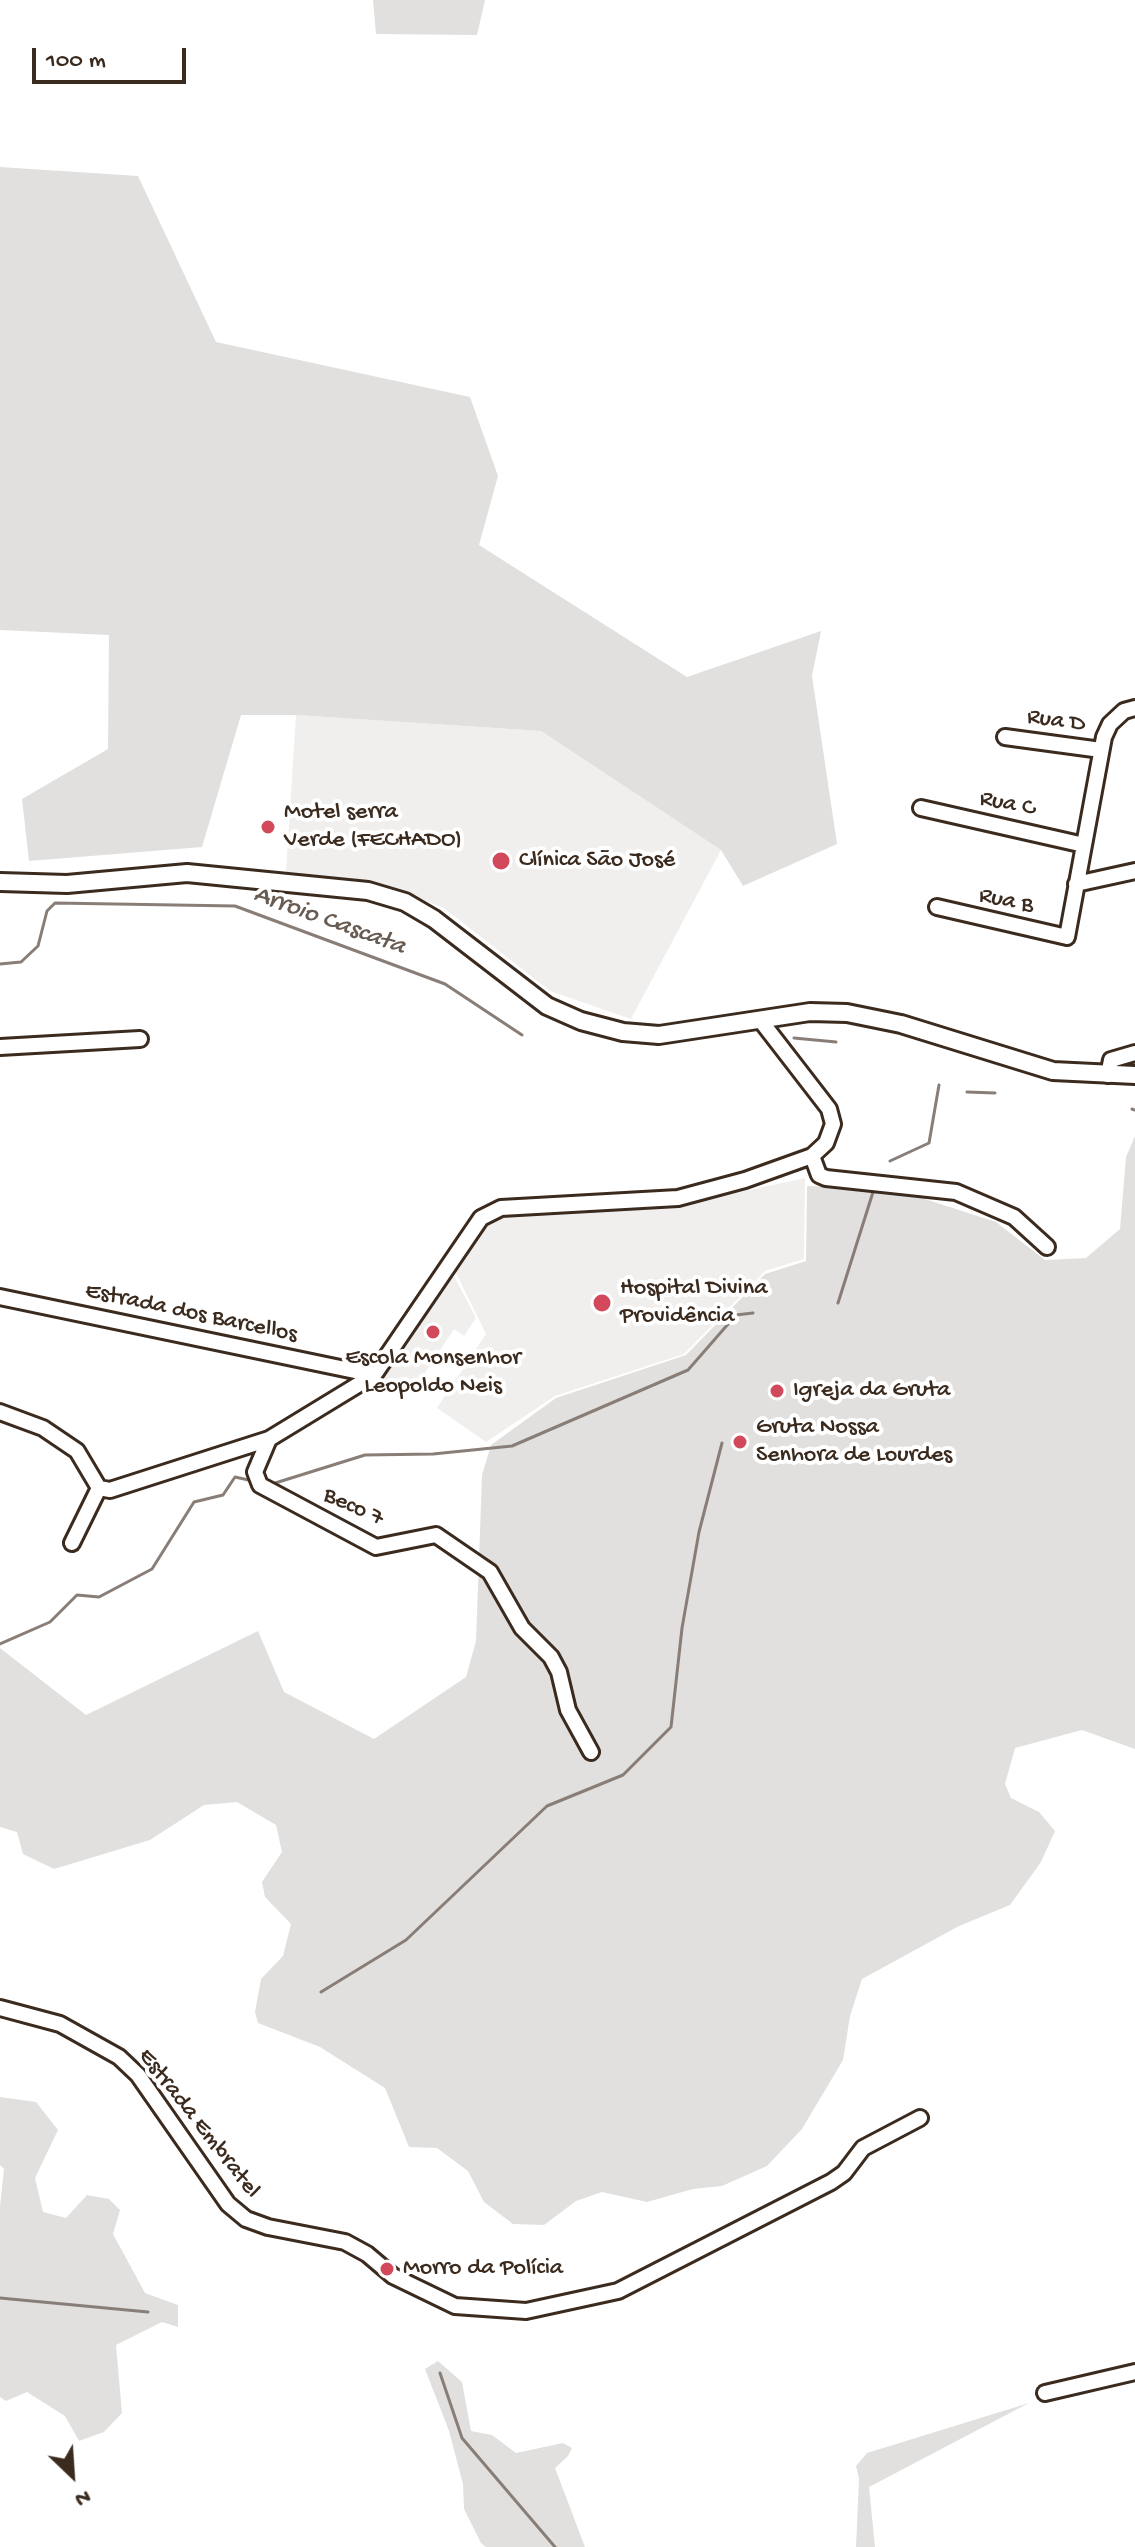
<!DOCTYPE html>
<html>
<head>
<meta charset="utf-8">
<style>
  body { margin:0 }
  #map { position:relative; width:1135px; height:2547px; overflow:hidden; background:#fff; font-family:"Gochi Hand",sans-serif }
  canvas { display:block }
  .north { position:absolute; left:32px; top:2435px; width:80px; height:80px; -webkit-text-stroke:6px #fff; paint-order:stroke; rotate:155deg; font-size:22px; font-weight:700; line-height:32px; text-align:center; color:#3b2a1e }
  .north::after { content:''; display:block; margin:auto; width:28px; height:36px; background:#3b2a1e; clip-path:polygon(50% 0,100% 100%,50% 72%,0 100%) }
  .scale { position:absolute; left:32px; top:48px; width:154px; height:36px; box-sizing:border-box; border:4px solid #3b2a1e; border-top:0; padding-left:10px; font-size:24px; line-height:28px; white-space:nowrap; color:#3b2a1e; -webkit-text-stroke:6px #fff; paint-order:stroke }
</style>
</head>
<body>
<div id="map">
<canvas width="1135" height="2547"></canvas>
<div class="north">N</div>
<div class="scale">100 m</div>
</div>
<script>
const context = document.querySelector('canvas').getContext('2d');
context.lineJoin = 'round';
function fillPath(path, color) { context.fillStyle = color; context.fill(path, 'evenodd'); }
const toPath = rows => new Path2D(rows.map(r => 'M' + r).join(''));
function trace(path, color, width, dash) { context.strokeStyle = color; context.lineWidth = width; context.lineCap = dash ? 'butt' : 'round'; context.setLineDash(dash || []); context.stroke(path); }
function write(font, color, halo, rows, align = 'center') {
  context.font = font + ' "Gochi Hand",sans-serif'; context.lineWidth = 8; context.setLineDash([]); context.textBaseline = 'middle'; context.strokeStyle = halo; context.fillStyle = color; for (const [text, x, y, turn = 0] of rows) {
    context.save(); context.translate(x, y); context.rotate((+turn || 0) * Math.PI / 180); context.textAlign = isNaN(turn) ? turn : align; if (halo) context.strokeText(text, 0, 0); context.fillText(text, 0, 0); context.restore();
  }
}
fillPath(toPath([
  [296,715,541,731,721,850,631,1019,550,991,444,908,383,884,286,872],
  [805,1178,804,1259,765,1271,684,1354,555,1396,486,1442,437,1408,486,1334,455,1271,484,1224,502,1215,680,1205],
  [453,1274,476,1318,464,1336,454,1329,417,1385,396,1387,383,1379]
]), '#f1efee');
fillPath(toPath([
  [373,0,485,0,477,35,376,34],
  [0,167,138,176,216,342,470,397,498,476,479,545,687,677,821,631,812,676,837,844,743,886,721,850,541,731,296,715,241,715,202,847,29,861,22,799,108,749,109,635,0,630],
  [1135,1136,1135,1749,1082,1730,1015,1748,1005,1784,1011,1798,1039,1812,1055,1831,1041,1862,1010,1905,959,1926,862,1979,850,2016,843,2060,802,2129,767,2166,722,2186,693,2189,647,2202,602,2192,576,2201,544,2225,513,2224,484,2202,468,2171,437,2148,409,2147,385,2088,320,2047,258,2023,255,2012,261,1979,283,1956,291,1924,265,1897,262,1882,282,1852,276,1825,237,1802,204,1805,150,1840,54,1869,23,1854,17,1832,0,1827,0,1648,86,1715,258,1631,284,1692,374,1739,466,1677,476,1641,482,1475,491,1445,556,1398,686,1355,765,1274,806,1261,807,1186,891,1188,996,1222,1045,1260,1086,1258,1120,1229,1126,1157],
  [0,2097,36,2102,58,2130,35,2178,43,2212,66,2218,87,2195,109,2199,120,2210,113,2234,145,2293,178,2305,178,2327,162,2322,116,2345,122,2413,104,2432,79,2441,65,2416,27,2392,6,2401,0,2397,0,2206,4,2169,0,2165],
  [438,2361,462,2382,471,2431,492,2435,516,2453,563,2443,572,2448,568,2456,555,2468,585,2547,486,2547,481,2543,464,2509,463,2484,449,2431,425,2369],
  [1029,2403,869,2487,875,2547,856,2547,859,2479,856,2466,867,2453]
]), '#e2e0de');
trace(toPath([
  [0,964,21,962,38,946,47,911,55,903,235,906,445,984,522,1035],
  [794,1038,836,1042],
  [967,1092,995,1093],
  [1132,1109,1135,1110],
  [890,1161,929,1143,939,1085],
  [838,1303,874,1189],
  [272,1484,365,1455,433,1454,512,1446,688,1370,736,1315,753,1313],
  [0,1644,50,1622,77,1595,99,1597,152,1569,194,1502,223,1495,235,1477,253,1481],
  [321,1992,406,1940,547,1806,623,1775,671,1727,682,1628,699,1532,722,1443],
  [0,2298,148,2312],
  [440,2373,462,2438,555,2547]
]), '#887e77', 3);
const minor = toPath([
  [1005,737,1101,750],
  [921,808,1084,845],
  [1076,884,1135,871],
  [937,907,1067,937,1104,737,1110,724,1124,711,1135,708],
  [0,1047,140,1039],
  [1108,1075,1111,1060,1135,1053],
  [812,1156,819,1175,826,1178,956,1192,1014,1217,1047,1247],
  [0,1297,374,1375],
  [0,1412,43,1428,77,1451,99,1488,110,1490,269,1439,374,1375,481,1218,501,1208,678,1198,745,1180,812,1156,826,1143,833,1124,829,1109,761,1021],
  [269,1439,255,1472,260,1485,376,1547,436,1535,490,1572,522,1628,551,1657,559,1672,568,1710,591,1752],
  [72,1543,99,1488],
  [0,2008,60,2024,119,2057,138,2075,228,2204,246,2219,268,2227,345,2242,367,2254,393,2276,455,2306,526,2311,618,2291,831,2182,844,2173,863,2148,920,2118],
  [1045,2393,1135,2372]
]);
const major = toPath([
  [0,882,67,884,187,873,368,891,405,902,434,919,547,1006,581,1021,623,1032,659,1035,810,1012,847,1013,901,1024,1053,1071,1135,1075]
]);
trace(minor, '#3b2a1e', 20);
trace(major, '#3b2a1e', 22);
trace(minor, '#fff', 14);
trace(major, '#fff', 16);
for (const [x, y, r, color] of [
  [268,827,8,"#d1495b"],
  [501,861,10,"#d1495b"],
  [602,1303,10,"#d1495b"],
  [433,1332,8,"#d1495b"],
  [777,1391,8,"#d1495b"],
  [740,1442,8,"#d1495b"],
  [387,2269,8,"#d1495b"]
]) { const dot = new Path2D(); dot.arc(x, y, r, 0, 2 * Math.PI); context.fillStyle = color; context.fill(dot); trace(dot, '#fff', 3); }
write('24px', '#3b2a1e', '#fff', [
  ["Rua D",1056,722,8],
  ["Rua C",1007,805,11],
  ["Rua B",1006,902,12],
  ["Estrada dos Barcellos",191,1314,12],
  ["Beco 7",353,1508,24],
  ["Estrada Embratel",198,2124,52]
]);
write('24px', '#3b2a1e', '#fff', [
  ["Motel serra",284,813],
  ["Verde (FECHADO)",284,841],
  ["Clínica São José",519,861],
  ["Hospital Divina",620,1289],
  ["Providência",620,1317],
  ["Escola Monsenhor",433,1359,"center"],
  ["Leopoldo Neis",433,1387,"center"],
  ["Igreja da Gruta",793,1391],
  ["Gruta Nossa",756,1428],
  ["Senhora de Lourdes",756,1456],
  ["Morro da Polícia",403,2269]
], 'left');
write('italic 26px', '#685b52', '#fff', [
  ["Arroio Cascata",329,922,20]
]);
</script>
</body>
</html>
